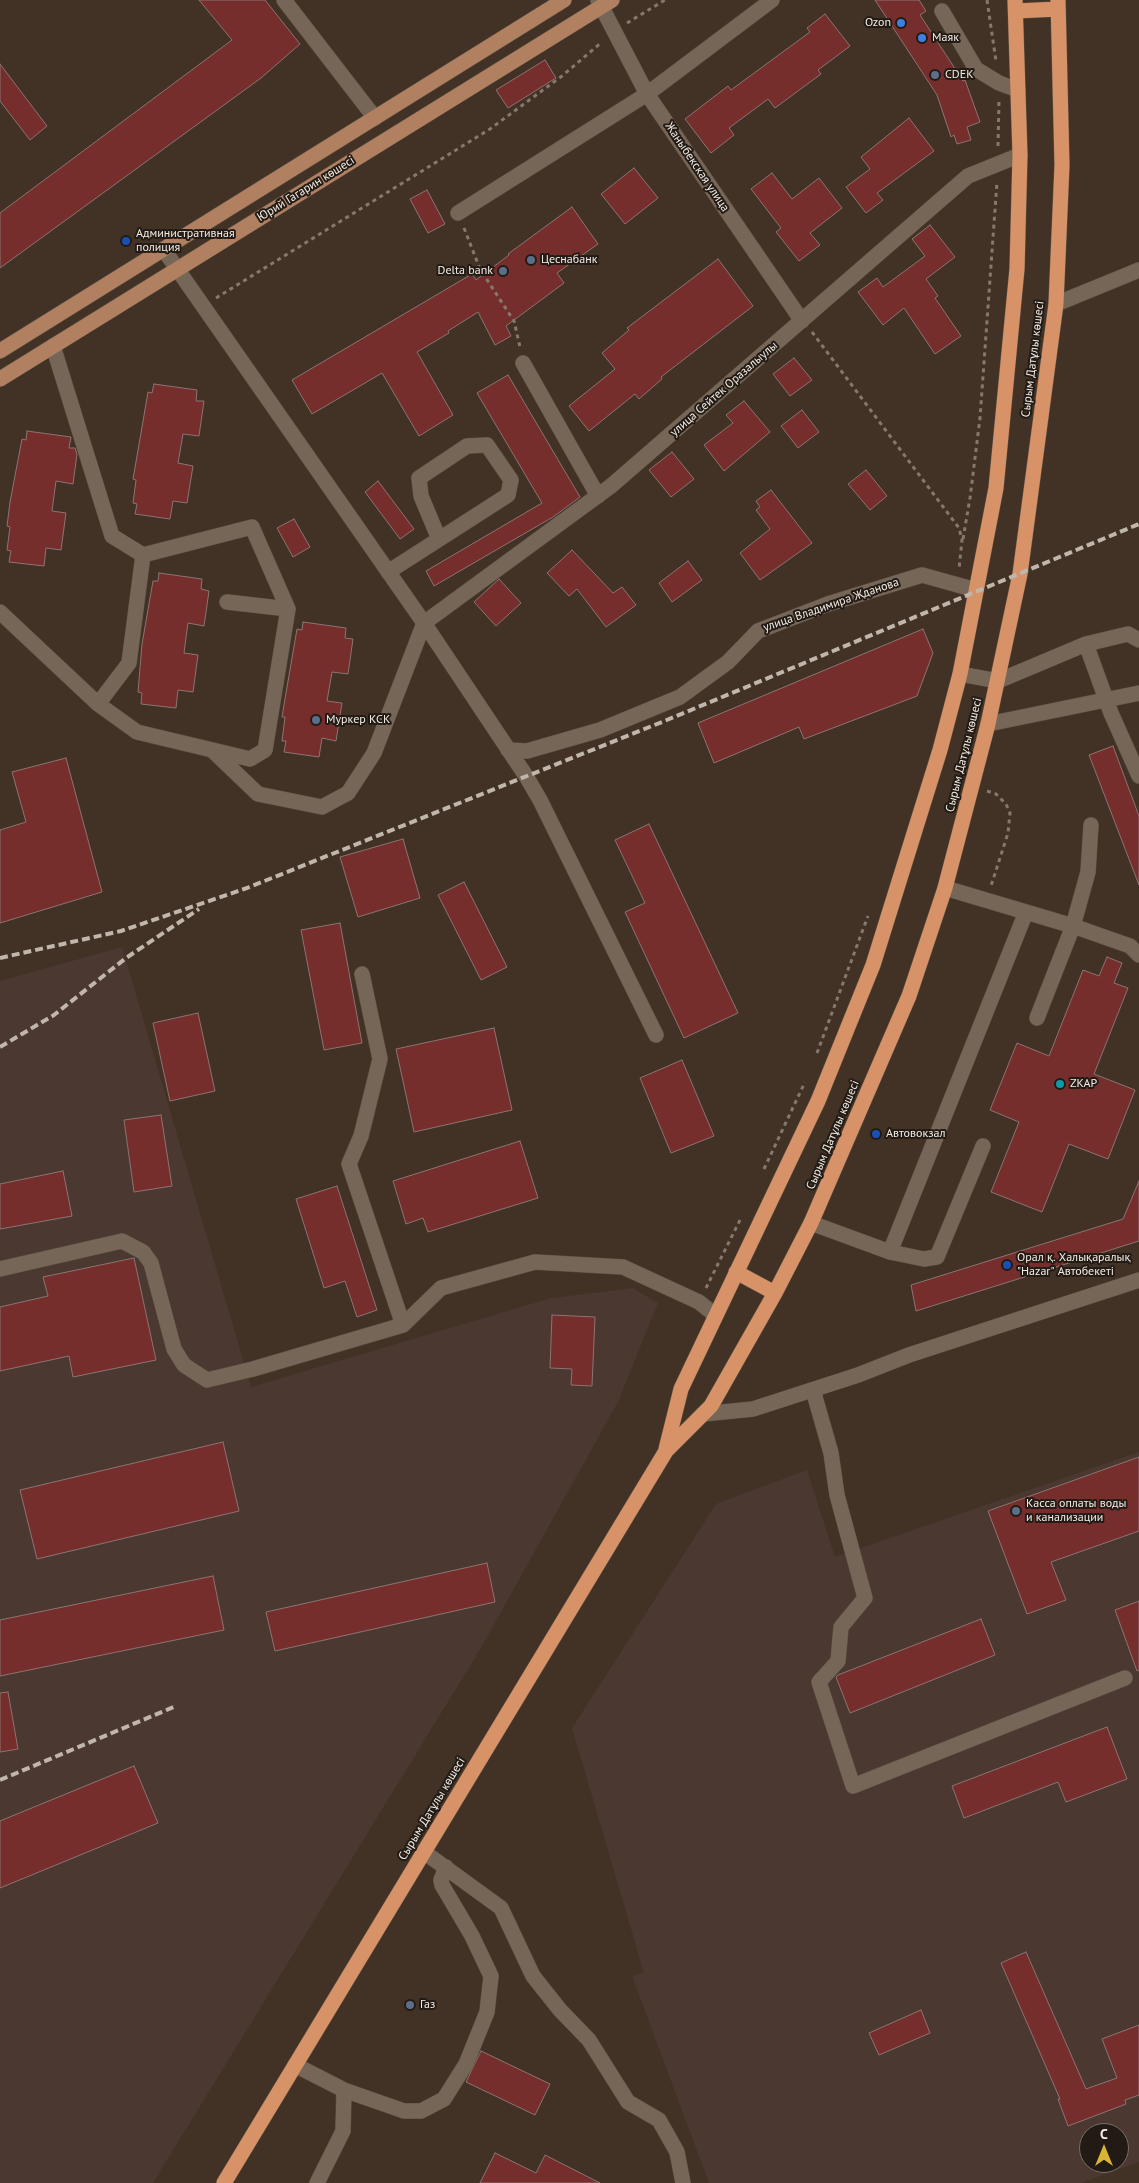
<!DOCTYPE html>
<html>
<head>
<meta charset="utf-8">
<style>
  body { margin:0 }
  #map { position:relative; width:1139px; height:2183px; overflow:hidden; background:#413225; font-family:"PT Sans",sans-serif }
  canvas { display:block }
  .north { position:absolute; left:1079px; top:2123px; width:50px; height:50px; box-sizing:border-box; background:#221b15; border:1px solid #766f67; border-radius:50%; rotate:0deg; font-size:14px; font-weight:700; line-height:20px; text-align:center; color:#f5ece3 }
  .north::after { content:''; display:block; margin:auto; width:18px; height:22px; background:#d9b434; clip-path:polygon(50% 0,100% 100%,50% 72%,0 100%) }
</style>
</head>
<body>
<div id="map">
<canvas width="1139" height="2183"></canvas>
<div class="north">С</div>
</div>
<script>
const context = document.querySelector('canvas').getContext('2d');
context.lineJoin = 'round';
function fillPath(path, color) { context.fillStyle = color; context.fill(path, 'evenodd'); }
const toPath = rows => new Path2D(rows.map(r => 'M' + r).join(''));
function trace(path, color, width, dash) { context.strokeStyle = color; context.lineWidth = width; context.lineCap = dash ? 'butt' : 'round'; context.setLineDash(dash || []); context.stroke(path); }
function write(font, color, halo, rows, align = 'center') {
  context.font = font + ' "PT Sans",sans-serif'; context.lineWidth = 4; context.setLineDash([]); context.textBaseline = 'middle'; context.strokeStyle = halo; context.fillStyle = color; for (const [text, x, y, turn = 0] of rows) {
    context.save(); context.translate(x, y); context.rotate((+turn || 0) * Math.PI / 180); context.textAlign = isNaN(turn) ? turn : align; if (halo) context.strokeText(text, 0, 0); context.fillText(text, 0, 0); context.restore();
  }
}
fillPath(toPath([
  [122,947,251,1387,551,1298,633,1288,658,1303,618,1402,481,1648,153,2183,0,2183,0,981],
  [1139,1452,1139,2162,1081,2183,709,2183,632,1976,644,1973,572,1728,716,1504,807,1470,835,1557],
  [1089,2133,1119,2133,1119,2163,1089,2163]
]), '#4b3831');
const building = toPath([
  [199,0,265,0,300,44,261,78,0,268,0,213,232,40,199,0],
  [875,0,919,0,926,11,920,15,963,81,965,80,980,122,967,127,971,140,957,144,954,135,951,137,937,95,875,0],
  [825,14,850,46,818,70,821,74,775,108,768,99,729,128,734,135,711,153,685,119,728,86,731,90,810,32,807,28,825,14],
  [545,60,556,78,508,108,496,90,545,60],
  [0,64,47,126,30,140,0,101,0,64],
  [909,118,934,151,877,193,883,200,866,213,846,187,870,169,861,157,909,118],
  [634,168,658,198,625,224,601,194,634,168],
  [772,173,792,199,819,178,842,208,810,233,820,245,799,261,776,232,781,228,751,189,772,173],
  [427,190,445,224,428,233,410,199,427,190],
  [572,207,598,244,557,273,564,283,506,326,511,336,495,345,478,312,448,331,449,333,417,352,453,415,419,436,382,373,312,414,292,380,472,274,476,280,509,255,508,254,572,207],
  [930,225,955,257,926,279,938,296,935,298,961,336,935,354,904,308,883,325,858,292,877,278,883,287,925,256,912,239,930,225],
  [718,259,753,306,661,377,662,379,639,399,635,394,589,431,569,406,615,369,602,353,629,330,627,328,718,259],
  [794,358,812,380,790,396,773,374,794,358],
  [508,375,580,497,553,517,434,586,426,571,542,503,477,393,508,375],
  [154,384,197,390,196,401,204,401,199,436,183,434,178,463,193,466,187,503,173,501,170,519,135,514,137,504,133,503,136,480,133,479,137,456,148,392,152,393,154,384],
  [744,401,770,432,724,471,704,445,733,423,726,415,744,401],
  [802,410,819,432,798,448,781,426,802,410],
  [27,431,71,437,69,448,75,448,77,454,73,484,56,481,52,511,66,513,61,550,46,548,44,566,9,562,11,551,7,550,10,527,7,526,10,502,22,439,26,440,27,431],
  [672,452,694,479,671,497,649,470,672,452],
  [866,470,887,496,870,510,848,484,866,470],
  [378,481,414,529,400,539,365,492,378,481],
  [771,490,812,543,760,580,740,553,770,529,756,510,760,507,756,501,771,490],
  [294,519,310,547,293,557,277,528,294,519],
  [572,550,613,593,622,587,636,605,606,627,577,589,569,596,547,573,572,550],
  [688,561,702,580,672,602,659,583,688,561],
  [159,573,202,579,201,589,209,591,204,626,188,623,184,653,198,655,193,692,178,690,176,708,141,704,142,693,138,692,142,644,153,581,158,581,159,573],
  [499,579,521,603,496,626,474,602,499,579],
  [303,622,346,628,345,638,353,639,348,674,332,672,327,701,342,703,336,741,322,738,319,757,284,752,286,741,282,741,285,717,282,717,286,693,297,629,302,630,303,622],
  [923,629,933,653,917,696,804,739,799,727,714,763,698,723,923,629],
  [1113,746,1139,816,1139,885,1089,755,1113,746],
  [66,758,102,892,0,923,0,830,26,822,12,772,66,758],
  [649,824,738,1013,684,1038,625,912,645,903,615,840,649,824],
  [403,839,420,898,358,917,340,857,403,839],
  [464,882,507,967,481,980,438,895,464,882],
  [340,923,362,1043,324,1050,301,930,340,923],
  [1107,957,1122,963,1114,983,1128,988,1094,1074,1135,1090,1108,1159,1069,1144,1042,1212,991,1192,1019,1122,990,1110,1017,1043,1049,1056,1083,970,1099,976,1107,957],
  [198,1013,215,1091,170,1101,153,1023,198,1013],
  [494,1028,512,1110,414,1132,396,1049,494,1028],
  [682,1060,714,1136,671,1153,640,1078,682,1060],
  [161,1115,172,1186,134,1192,124,1120,161,1115],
  [520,1141,538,1198,428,1232,423,1218,406,1224,393,1181,520,1141],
  [63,1171,72,1216,0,1229,0,1184,63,1171],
  [1139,1181,1139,1241,916,1311,911,1285,1123,1219,1139,1181],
  [337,1186,377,1310,357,1317,345,1281,324,1288,296,1199,337,1186],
  [134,1258,156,1360,73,1377,69,1356,0,1371,0,1307,48,1296,43,1277,134,1258],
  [552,1315,595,1317,592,1386,571,1385,572,1369,550,1368,552,1315],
  [223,1442,239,1511,37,1559,20,1490,223,1442],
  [1139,1457,1139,1531,1051,1562,1066,1600,1027,1614,988,1511,1139,1457],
  [487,1563,495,1602,275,1651,266,1612,487,1563],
  [213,1576,224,1630,0,1676,0,1620,213,1576],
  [1139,1601,1139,1670,1137,1671,1115,1610,1139,1601],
  [981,1619,995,1655,850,1713,836,1677,838,1675,981,1619],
  [8,1692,18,1749,0,1752,0,1693,8,1692],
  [1107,1727,1127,1779,1066,1802,1058,1782,964,1818,952,1786,1107,1727],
  [134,1766,158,1823,0,1888,0,1821,134,1766],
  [1026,1952,1086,2089,1117,2078,1102,2039,1139,2025,1139,2095,1125,2100,1126,2104,1068,2126,1058,2099,1060,2099,1001,1963,1026,1952],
  [921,2010,930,2033,879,2055,869,2033,921,2010],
  [481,2051,550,2084,535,2115,466,2082,481,2051],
  [495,2153,536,2173,545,2155,600,2183,480,2183,495,2153]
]);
fillPath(building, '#752e2c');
trace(building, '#8c7472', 1);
const minor = toPath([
  [284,0,375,118],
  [598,0,647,94,802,321],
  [942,11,976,69,999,83,1018,90],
  [458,213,647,94,772,0],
  [164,250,424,623,526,776,540,800,656,1035],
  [1056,304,1139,270],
  [53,346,112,536,143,555,129,663,98,704],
  [523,363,598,496],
  [388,572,508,495,511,480,487,445,467,446,419,478,421,496,439,539],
  [227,602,288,609],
  [0,612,98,704,137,732,250,759,265,750,288,609,252,527,143,555],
  [1086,644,1128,634,1139,640],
  [960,674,998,681,1086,644,1111,713,1139,776],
  [988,724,1139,693],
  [212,750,258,794,322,807,348,793,374,753,424,623,611,486,968,176,1020,155],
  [508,750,527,751,600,730,680,697,728,662,758,631,828,604,922,575,976,590],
  [945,888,1073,926,1130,946,1139,955],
  [362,974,380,1059,361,1136,349,1164,403,1325],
  [1037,1018,1073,926,1088,872,1091,825],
  [811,1223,890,1252,924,1259,937,1257,983,1146],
  [890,1252,1026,912],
  [0,1269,122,1241,143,1252,151,1263,174,1349,184,1365,207,1380,253,1369,403,1325,441,1288,535,1262,623,1267,699,1302,715,1315],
  [813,1390,831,1453,837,1495,865,1598,841,1627,838,1661,819,1682,853,1786,1125,1678],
  [703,1414,753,1409,858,1375,909,1355,1139,1280],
  [424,1852,501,1908,533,1976,560,2010,589,2040,628,2102,659,2120,677,2152,683,2183],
  [295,2065,344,2090,404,2111,421,2111,444,2099,466,2064,487,2012,491,1976,472,1936,442,1885,441,1880,446,1867],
  [317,2183,343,2131,344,2090]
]);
const major = toPath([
  [0,351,564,0],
  [0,379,612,0]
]);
const highway = toPath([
  [1016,11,1058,9],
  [736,1272,775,1293],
  [666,1449,681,1389,818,1101,873,965,940,750,960,674,996,488,1017,269,1020,155,1015,0],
  [224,2183,666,1451,711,1406,775,1293,811,1223,909,996,945,888,988,724,1020,574,1056,304,1062,165,1058,0]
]);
trace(minor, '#5d5145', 16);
trace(major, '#5d5145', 16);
trace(highway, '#5d5145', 16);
trace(toPath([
  [987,0,996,61],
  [627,23,665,0],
  [998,146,999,100],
  [464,228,480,269,514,321,520,347],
  [216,298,490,129,562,76,602,42],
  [812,332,959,528,962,540,959,569],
  [963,539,970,498,980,418,997,182],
  [987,791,996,794,1006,804,1010,813,1008,833,991,886],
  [817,1053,868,916],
  [764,1169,805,1082],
  [706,1288,740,1220]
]), '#85796d', 3, [4, 4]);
trace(minor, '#766657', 15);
trace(major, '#b08061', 15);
trace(highway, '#d79268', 15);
trace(toPath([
  [0,958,121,931,247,888,662,722,1139,524],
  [0,1047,54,1015,126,958,199,909],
  [0,1780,176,1706]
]), '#c1b6ac', 4, [8, 4]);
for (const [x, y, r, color] of [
  [901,23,5,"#3f7fe0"],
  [922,38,5,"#3f7fe0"],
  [935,75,5,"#5c6f8a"],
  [126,241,5,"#1a4fb4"],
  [531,260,5,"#5c6f8a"],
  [503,271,5,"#5c6f8a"],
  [316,720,5,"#5c6f8a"],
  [1060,1084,5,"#0f9aa8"],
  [876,1134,5,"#1a4fb4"],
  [1007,1265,5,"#1a4fb4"],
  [1016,1511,5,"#5c6f8a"],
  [410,2005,5,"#5c6f8a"]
]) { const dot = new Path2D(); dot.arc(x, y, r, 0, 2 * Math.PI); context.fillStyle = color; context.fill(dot); trace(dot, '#221b15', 2); }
write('12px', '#f5ece3', '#221b15', [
  ["Ozon",891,23,"right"],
  ["Маяк",932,38],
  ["CDEK",945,75],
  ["Административная",136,234],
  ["полиция",136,248],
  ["Цеснабанк",541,260],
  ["Delta bank",493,271,"right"],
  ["Муркер КСК",326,720],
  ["ZKAP",1070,1084],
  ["Автовокзал",886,1134],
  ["Орал қ. Халықаралық",1017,1258],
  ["\"Hazar\" Автобекеті",1017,1272],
  ["Касса оплаты воды",1026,1504],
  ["и канализации",1026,1518],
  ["Газ",420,2005]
], 'left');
write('12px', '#f5ece3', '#221b15', [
  ["Жаныбекская улица",697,167,56],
  ["Юрий Гагарин көшесі",306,189,-32],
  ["Сырым Датұлы көшесі",1033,359,-83],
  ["улица Сейтек Оразалыулы",724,389,-41],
  ["улица Владимира Жданова",831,605,-19],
  ["Сырым Датұлы көшесі",964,755,-76],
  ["Сырым Датұлы көшесі",833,1135,-67],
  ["Сырым Датұлы көшесі",432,1809,-59]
]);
</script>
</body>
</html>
